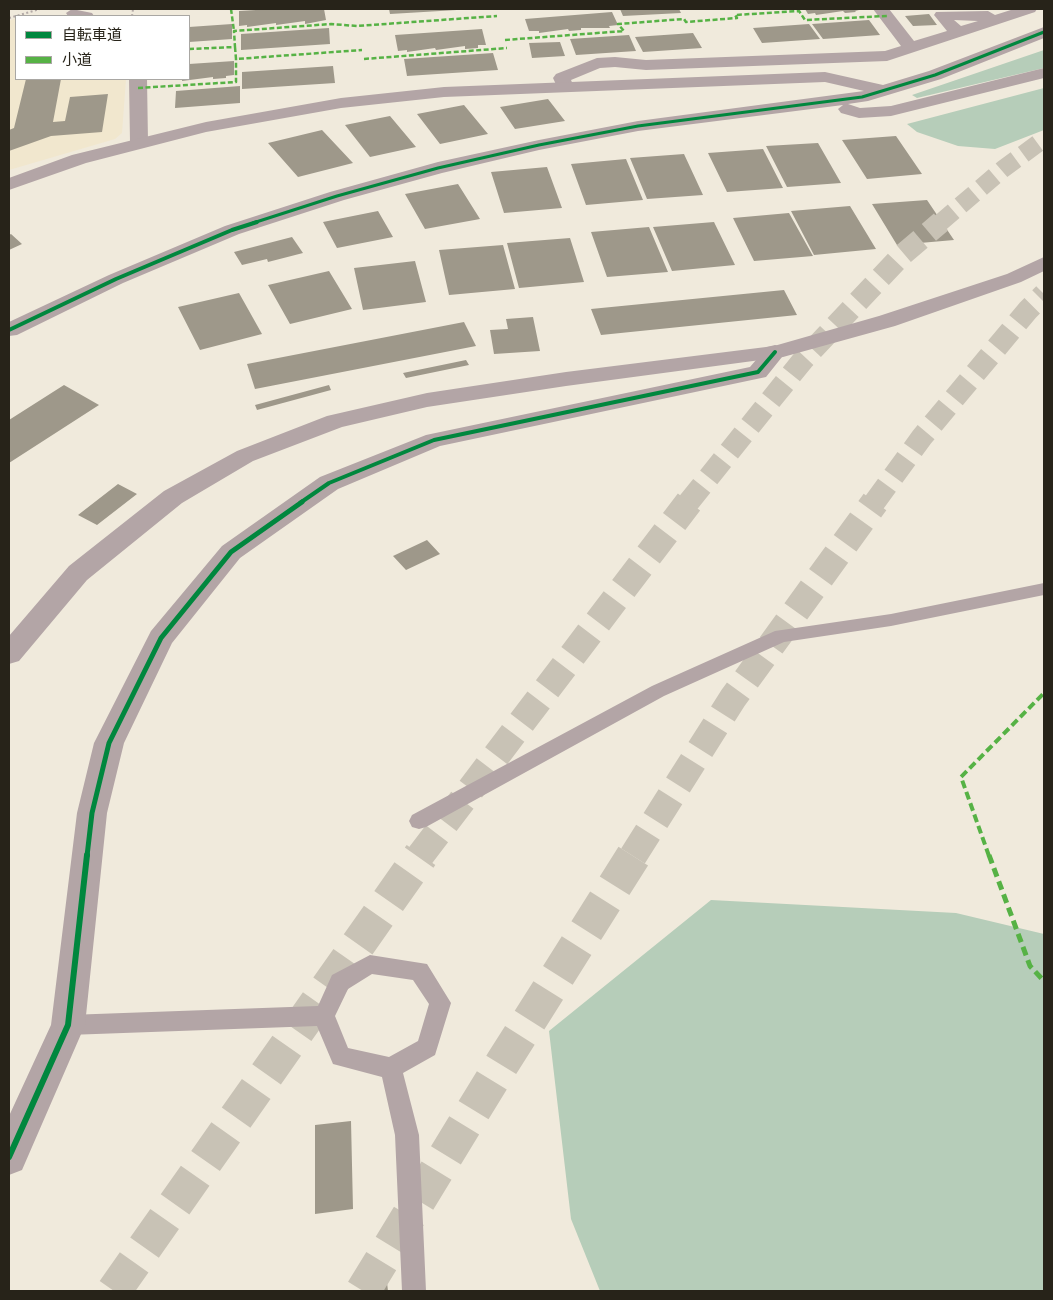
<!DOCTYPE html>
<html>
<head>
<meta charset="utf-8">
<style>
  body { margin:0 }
  #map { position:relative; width:1053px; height:1300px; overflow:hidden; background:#f0eadc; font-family:Overpass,"Noto Sans JP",sans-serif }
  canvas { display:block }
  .frame { position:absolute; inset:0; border:10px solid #272319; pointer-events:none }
  .legend { position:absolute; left:15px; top:15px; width:175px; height:65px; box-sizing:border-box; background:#fff; border:1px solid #a9a7a3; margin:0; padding:6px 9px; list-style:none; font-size:15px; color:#272319 }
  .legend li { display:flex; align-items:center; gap:10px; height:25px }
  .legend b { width:25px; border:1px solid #a9a7a3 }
</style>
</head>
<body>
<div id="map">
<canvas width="1053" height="1300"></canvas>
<div class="frame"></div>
<ul class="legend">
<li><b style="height:6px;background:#00873e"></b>自転車道</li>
<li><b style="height:6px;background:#56b245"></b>小道</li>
</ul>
</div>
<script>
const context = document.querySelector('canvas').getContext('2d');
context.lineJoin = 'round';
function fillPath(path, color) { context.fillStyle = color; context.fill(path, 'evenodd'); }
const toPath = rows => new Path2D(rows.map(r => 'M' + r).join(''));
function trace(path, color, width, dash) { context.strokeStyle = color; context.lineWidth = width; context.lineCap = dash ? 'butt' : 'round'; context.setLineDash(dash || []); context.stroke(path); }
fillPath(toPath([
  [16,18,16,79,126,79,122,133,115,139,9,170,9,21]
]), '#f1e7ce');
fillPath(toPath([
  [1044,50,1044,68,917,98,912,95],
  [1044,88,1044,130,995,149,958,146,917,132,907,124],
  [711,900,956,913,1044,934,1044,1291,600,1291,571,1219,549,1031]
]), '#b6cdb9');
fillPath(toPath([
  [273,9,324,9,326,20,305,24,305,21,276,25,276,23,247,27,247,25,239,26,239,11],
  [389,9,457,9,457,10,390,14],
  [620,9,679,9,681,13,623,16],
  [805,9,859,9,859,10,855,11,856,12,845,13,843,11,816,15,815,13,808,14],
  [612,12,618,25,609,26,610,28,581,28,581,30,569,31,568,29,539,33,539,31,529,31,525,19],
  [929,14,937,25,913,26,905,16],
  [869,20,880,35,823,39,812,24],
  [232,24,232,39,189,42,189,27],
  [809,24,820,39,762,43,753,28],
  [329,28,330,44,241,50,241,34],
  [482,29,486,45,478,45,478,48,465,49,465,46,436,50,435,48,407,52,407,50,398,51,395,35],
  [693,33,702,48,643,52,635,37],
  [629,35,636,51,576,55,570,39],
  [560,42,565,56,532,58,529,43],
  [493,53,498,70,407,76,404,59],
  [234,61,234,75,226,76,226,78,213,79,213,77,182,81,182,79,189,79,189,64],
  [333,66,335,83,242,89,242,72],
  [26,79,61,79,53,122,65,121,70,97,108,94,102,132,51,136,9,151,9,130,14,128],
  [240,86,240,103,175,108,176,91],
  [548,99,565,121,515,129,500,107],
  [464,105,488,134,440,144,417,114],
  [390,116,416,147,370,157,345,125],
  [322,130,353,163,298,177,268,143],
  [896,136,922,174,867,179,842,140],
  [818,143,841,183,787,187,766,146],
  [763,149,783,188,727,192,708,153],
  [684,154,703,195,647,199,630,158],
  [626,159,643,200,586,205,571,164],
  [547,167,562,208,504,213,491,172],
  [458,184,480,219,425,229,405,194],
  [927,200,954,240,897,245,872,204],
  [850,206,876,249,814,255,791,211],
  [378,211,393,237,337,248,323,222],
  [789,213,813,256,754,261,733,218],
  [714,222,735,265,672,271,653,227],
  [649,227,668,272,607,277,591,232],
  [11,234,22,244,9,250,9,235],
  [292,237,303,253,268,262,267,259,242,265,234,252],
  [570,238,584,282,519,288,507,243],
  [503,245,515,289,449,295,439,250],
  [415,261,426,302,363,310,354,268],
  [329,271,352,309,290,324,268,285],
  [784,290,797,315,601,335,591,309],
  [239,293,262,334,200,350,178,307],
  [533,317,540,351,494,354,490,330,508,329,506,319],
  [464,322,476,346,255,389,247,364],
  [466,360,469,365,406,378,403,373],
  [64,385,99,405,9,463,9,420],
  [329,385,331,390,257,410,255,405],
  [118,484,137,494,97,525,78,515],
  [427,540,440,554,406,570,393,556],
  [351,1121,353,1209,315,1214,315,1125],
  [386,1274,388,1291,371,1291,370,1276]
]), '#9e988a');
trace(toPath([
  [940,223,1003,169,1044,139]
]), '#c8c2b5', 18, [18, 9]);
trace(toPath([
  [688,503,803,360,901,256,941,222],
  [874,503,922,437,1028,310,1044,294]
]), '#c8c2b5', 22, [22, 11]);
trace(toPath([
  [420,856,689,502],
  [633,856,733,698,875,502]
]), '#c8c2b5', 28, [28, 14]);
trace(toPath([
  [114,1291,421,855],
  [363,1291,503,1062,634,855]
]), '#c8c2b5', 35, [35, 18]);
trace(toPath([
  [132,16,133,9],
  [9,18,40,9]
]), '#b3a9a6', 2, [2, 2.5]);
fillPath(toPath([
  [1044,583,1044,595,891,626,784,642,664,696,426,827,419,829,412,827,409,821,412,815,652,686,775,631,891,614,1044,583],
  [370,955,427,964,451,1003,435,1055,403,1073,419,1135,426,1291,402,1291,395,1135,382,1077,333,1064,317,1026,68,1035,60,1032,57,1025,60,1018,68,1015,318,1006,332,975,370,955],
  [372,974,413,980,429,1004,418,1041,389,1057,348,1048,335,1016,348,989,372,974]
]), '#b3a5a6');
fillPath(toPath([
  [72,9,92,13,94,16,68,16,66,13,72,9],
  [873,9,889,9,914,41,947,31,934,15,936,12,988,11,995,15,1014,9,1037,9,1035,12,887,61,646,70,615,67,600,68,571,80,574,87,571,91,565,92,559,91,553,78,556,74,597,58,615,57,646,60,885,51,901,46,873,9],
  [954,20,978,21,961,26,954,20],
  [129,79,147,79,148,142,145,146,139,147,133,146,130,142,129,79],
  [775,345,783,347,786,352,766,377,440,446,338,489,240,558,172,643,124,743,107,813,85,1025,22,1170,9,1175,9,1116,51,1025,77,813,94,743,151,631,222,546,320,477,426,435,750,367,767,347,775,345]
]), '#b3a5a6');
fillPath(toPath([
  [1044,27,1044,38,941,79,868,101,848,104,860,108,891,106,1044,68,1044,78,891,116,859,118,841,113,838,109,843,105,638,131,539,150,442,173,344,200,239,234,123,283,17,335,9,336,9,322,109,275,225,226,330,192,438,162,539,140,638,121,864,91,825,82,444,97,341,108,206,132,86,163,9,190,9,178,72,155,206,122,341,98,444,87,825,72,883,85,929,71,1044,27],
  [1044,257,1044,271,1021,282,895,326,783,357,566,386,427,407,342,427,253,461,182,503,87,580,19,661,9,664,9,636,69,566,164,491,237,451,327,416,427,393,566,372,774,346,879,316,1007,274,1044,257]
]), '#b3a5a6');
trace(toPath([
  [231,9,234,31],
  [505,40,624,31,618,24,684,19,686,22,737,18,735,15,799,11,805,20,887,16],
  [235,47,236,59,362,50],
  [189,49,235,47,234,31,331,24,357,26,497,16],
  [364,59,507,48],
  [138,88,236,82,236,59]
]), '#56b245', 2.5, [5, 2.5]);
trace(toPath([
  [989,856,961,777,1044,693]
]), '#56b245', 4, [8, 4]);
trace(toPath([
  [989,855,1030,966,1044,981]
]), '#56b245', 5, [9, 5]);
trace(toPath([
  [253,223,337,196,438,168,539,145,638,126,862,97,935,75,1044,32]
]), '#00873e', 3);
trace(toPath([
  [9,330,116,279,232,230,257,222],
  [300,503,329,483,434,440,758,372,775,352]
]), '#00873e', 4);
trace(toPath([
  [87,856,92,813,109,743,161,638,231,552,302,502]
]), '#00873e', 5);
trace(toPath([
  [9,1157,68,1025,87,855]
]), '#00873e', 6);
</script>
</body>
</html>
